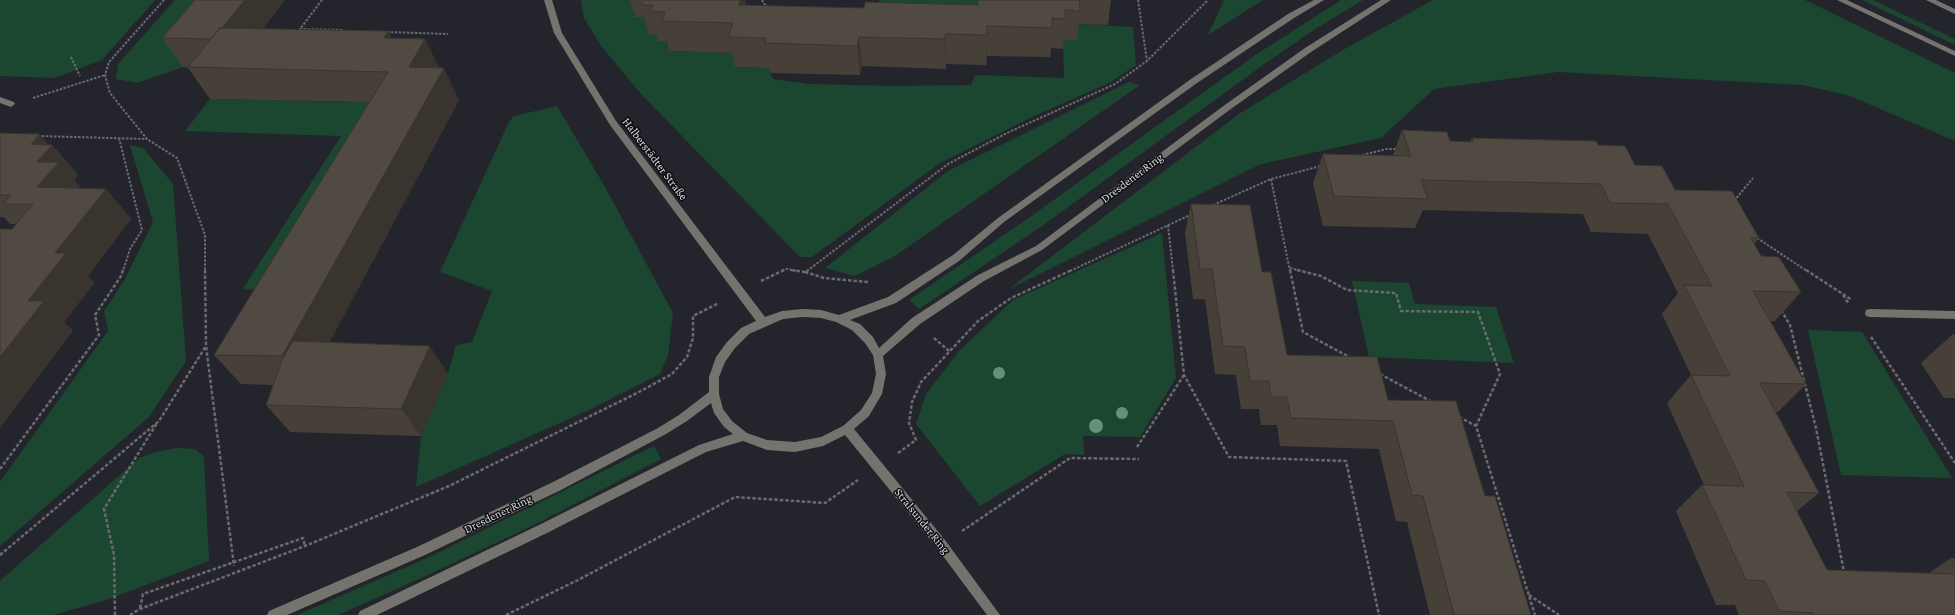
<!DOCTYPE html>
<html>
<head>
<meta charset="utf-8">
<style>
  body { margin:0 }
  canvas { display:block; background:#23242c }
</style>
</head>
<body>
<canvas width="1955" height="615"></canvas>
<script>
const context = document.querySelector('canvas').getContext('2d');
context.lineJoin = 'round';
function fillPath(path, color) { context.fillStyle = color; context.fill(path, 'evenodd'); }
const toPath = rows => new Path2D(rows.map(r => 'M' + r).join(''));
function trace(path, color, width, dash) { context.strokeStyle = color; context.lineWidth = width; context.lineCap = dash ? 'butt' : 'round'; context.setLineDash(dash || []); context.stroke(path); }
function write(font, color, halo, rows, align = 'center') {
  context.font = font + ' "Crimson Pro",serif'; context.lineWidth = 3; context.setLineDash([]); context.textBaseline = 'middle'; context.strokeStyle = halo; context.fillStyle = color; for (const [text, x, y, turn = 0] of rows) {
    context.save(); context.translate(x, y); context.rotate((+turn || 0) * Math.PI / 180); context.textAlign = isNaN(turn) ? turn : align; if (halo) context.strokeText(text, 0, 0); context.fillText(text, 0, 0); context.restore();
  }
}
fillPath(toPath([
  [0,0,155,0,102,60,54,78,0,76],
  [175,0,238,0,183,67,137,83,116,79,118,64],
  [581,0,642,0,655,18,661,35,673,41,670,51,739,53,735,67,772,68,770,73,773,79,808,84,892,86,971,85,975,75,1064,78,1063,40,1077,24,1133,27,1136,65,1111,82,1034,116,940,163,812,257,800,257,642,95,602,47,584,18],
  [843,0,1014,0,1014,5,879,4,879,0],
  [1224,0,1263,0,1208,35],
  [1341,0,1363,0,1312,31,1263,65,1042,226,919,309,909,300,1030,217,1254,56],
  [1433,0,1805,0,1955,73,1955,141,1850,96,1803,85,1558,72,1434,89,1381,138,1261,164,1009,289,1239,114,1341,51],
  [1862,0,1873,0,1955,39,1955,45],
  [1129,82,1140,85,895,256,855,276,825,268,948,171],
  [210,99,404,103,294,292,243,289,341,136,185,131],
  [557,106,605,187,673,313,668,355,660,374,589,410,416,487,421,436,448,374,456,345,472,342,492,291,440,272,509,122,514,116],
  [130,145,143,148,173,184,186,361,149,417,0,546,0,482,108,331,104,311,125,279,153,222],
  [1162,233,1176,378,1140,437,1083,436,1084,455,1065,454,980,506,916,424,926,394,960,350,1013,300],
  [1352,281,1409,283,1415,304,1496,307,1514,363,1369,357],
  [1808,330,1862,332,1952,478,1841,475],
  [654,446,661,459,536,524,430,574,338,615,297,615,423,560],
  [177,448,195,449,204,457,209,561,109,599,53,615,0,615,0,581,139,458,155,452]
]), '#1b4731');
trace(toPath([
  [164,0,109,62,105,75,110,93,147,139,177,158,205,235,205,271],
  [322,0,300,29,344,30],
  [762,0,767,8],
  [1138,0,1147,61],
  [387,32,448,34],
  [71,57,80,76],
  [33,98,105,75],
  [38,136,147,139],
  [119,138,142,230,130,249,123,271],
  [1362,155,1387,149,1398,149],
  [1271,179,1290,271],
  [1734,201,1753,178],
  [1213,205,1271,179,1321,166],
  [1168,225,1173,271],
  [1757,238,1807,271],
  [1290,268,1301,271],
  [782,271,786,269,798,271],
  [807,271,948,164,1007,133,1115,84,1147,61,1208,0],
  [1070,271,1190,215]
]), '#6a6b72', 2, [2.5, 1.5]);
trace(toPath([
  [205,270,206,346,234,566],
  [791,270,805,272,808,270],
  [1173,270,1184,375,1229,457,1346,461,1379,615],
  [1290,270,1303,332,1351,358],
  [1297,270,1321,276,1347,290,1396,293,1401,311,1478,312,1500,374,1476,426],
  [1806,270,1852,300],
  [805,272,824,278,868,282],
  [761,281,784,270],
  [1843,295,1849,304],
  [1781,310,1790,325,1816,428,1844,572],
  [1871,337,1955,463],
  [934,338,949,351],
  [1380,374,1432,402],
  [1459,417,1476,426,1535,615],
  [1137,447,1184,375],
  [898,453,916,440,909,423,912,402,921,382,978,321,1011,298,1072,270],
  [0,469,99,335,95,315,121,276,123,270],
  [962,531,1070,458,1139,459],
  [0,555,159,421,206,346],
  [1529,595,1559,615],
  [140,608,143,594,303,538,305,546],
  [115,615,114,555,104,509,157,423],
  [130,615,140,609,305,546,449,486,639,392,672,374,687,357,693,338,693,316,719,303],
  [506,615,578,580,735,497,825,503,858,480]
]), '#6a6b72', 2.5, [3.5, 2]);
fillPath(toPath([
  [544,0,552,0,562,33,616,121,765,317,782,311,802,309,821,310,839,315,888,297,953,255,998,218,1191,79,1288,14,1314,0,1324,0,1294,18,1197,83,1004,222,959,261,896,303,850,320,860,324,873,337,879,348,912,318,978,275,1036,246,1222,107,1305,48,1381,0,1391,0,1311,52,1228,111,1042,250,984,281,920,324,883,356,886,374,882,394,869,416,854,429,945,540,1000,615,987,615,937,548,845,435,823,446,795,452,767,450,743,441,706,452,547,533,377,615,358,615,360,611,539,525,699,445,733,434,724,427,714,413,711,403,687,421,666,434,561,490,425,555,287,615,267,615,269,611,417,547,553,482,658,428,679,415,709,392,709,377,716,357,727,342,741,328,756,321,610,125,554,33,544,0],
  [802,317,821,318,836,322,852,330,865,343,873,355,876,374,872,393,861,410,843,426,821,437,795,442,767,440,747,433,732,421,723,409,719,394,719,377,725,362,735,348,749,334,783,319,802,317],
  [1837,0,1847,0,1955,51,1955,56,1837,0],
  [1926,0,1936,0,1955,9,1955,14,1926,0],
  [0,97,14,102,15,104,11,107,0,103,0,97],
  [1870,309,1955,311,1955,319,1870,317,1866,316,1865,313,1866,310,1870,309]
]), '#74736e');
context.fillStyle = '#64917c';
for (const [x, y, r] of [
  [999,373,6],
  [1122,413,6],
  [1096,426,7]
]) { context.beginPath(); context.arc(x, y, r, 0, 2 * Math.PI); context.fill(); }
fillPath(toPath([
  [630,0,745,0,746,5,864,8,978,5,978,0,1111,0,1108,25,1079,24,1077,40,1064,40,1063,49,1051,48,1050,57,987,56,986,65,946,64,946,69,862,66,860,75,770,73,769,68,735,67,732,53,669,51,667,41,658,41,656,35,649,34,644,17,635,17],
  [263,29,388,31,392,38,425,39,439,68,459,100,329,343,448,374,421,436,290,432,266,405,273,385,241,384,214,355,369,102,210,99,188,68,183,67,162,38],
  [1402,130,1450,141,1470,142,1472,138,1598,145,1635,165,1675,190,1759,238,1754,244,1761,256,1801,292,1775,321,1770,321,1806,384,1778,412,1776,412,1819,493,1797,511,1827,570,1929,573,1951,558,1955,559,1955,615,1739,615,1735,605,1716,605,1676,511,1702,485,1704,485,1667,403,1691,375,1662,314,1678,293,1648,234,1591,232,1583,214,1423,210,1415,228,1323,226,1313,183,1323,154,1393,155],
  [0,133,49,145,52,145,78,175,74,180,82,189,106,189,131,219,88,276,94,283,64,322,73,330,0,428,0,229,12,229,16,224,10,224,4,217,0,217],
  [1191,204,1262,272,1287,355,1388,400,1485,496,1531,615,1430,615,1407,522,1396,521,1379,449,1280,446,1277,425,1261,425,1259,409,1241,409,1236,375,1215,374,1205,299,1193,299,1185,233],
  [1953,334,1955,334,1955,398,1944,398,1921,363]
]), '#464039');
fillPath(toPath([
  [245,0,285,0,233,68,213,39],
  [740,0,745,0,749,20,739,5],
  [987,26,987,56,986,65,987,35],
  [388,31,404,63,384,38],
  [946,34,946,69,945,39],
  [859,37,862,66,860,75,857,46],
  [425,39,440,71,409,67],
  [444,68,459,100,306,386,282,356],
  [40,134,51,147,52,145,78,175,74,180,85,192,37,187,37,162,31,144],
  [106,189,131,219,88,276,94,283,64,322,73,330,0,428,0,357,28,301,55,253],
  [430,346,448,374,421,436,401,409]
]), '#39342e');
const building = toPath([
  [195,0,245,0,222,28,220,28,211,39,162,38,195,0],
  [643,0,740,0,739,5,864,8,865,2,978,5,978,0,1079,0,1080,11,1065,10,1065,19,1052,18,1052,28,987,26,987,35,946,34,945,39,859,37,857,46,765,43,766,38,728,37,733,23,662,21,665,12,650,11,653,5,641,5,643,0],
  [220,28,388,31,384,38,425,39,409,67,444,68,282,356,214,355,388,72,188,67,220,28],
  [1402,130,1447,132,1450,141,1473,142,1472,138,1596,141,1598,145,1625,146,1635,165,1662,166,1675,190,1732,191,1759,238,1751,238,1761,256,1779,257,1801,292,1753,291,1806,384,1760,383,1819,493,1787,492,1827,570,1955,574,1955,615,1814,615,1813,613,1779,611,1765,581,1746,580,1702,485,1744,486,1691,375,1730,376,1684,285,1712,286,1668,204,1610,203,1601,184,1421,180,1428,199,1334,196,1323,154,1411,156,1402,130],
  [0,133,40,134,31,144,52,145,37,162,59,162,37,187,106,189,55,253,66,253,28,301,44,301,0,357,0,229,12,229,33,204,3,204,11,195,0,195,0,133],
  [1191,204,1250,205,1262,272,1271,272,1287,355,1377,357,1388,400,1456,401,1485,496,1495,496,1531,615,1454,615,1423,496,1412,495,1393,421,1291,418,1287,397,1271,397,1269,381,1250,381,1245,347,1223,346,1212,269,1200,269,1191,204],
  [293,341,430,346,401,409,266,405,283,358,293,341],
  [1951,558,1955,559,1955,566,1951,558]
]);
fillPath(building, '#514a42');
trace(building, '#39342e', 1);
write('12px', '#d8d8de', '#0d0e11', [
  ["Halberstädter Straße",655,159,53],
  ["Dresdener Ring",1132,178,-37],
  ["Dresdener Ring",498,514,-26],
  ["Stralsunder Ring",922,521,51]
]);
</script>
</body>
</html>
